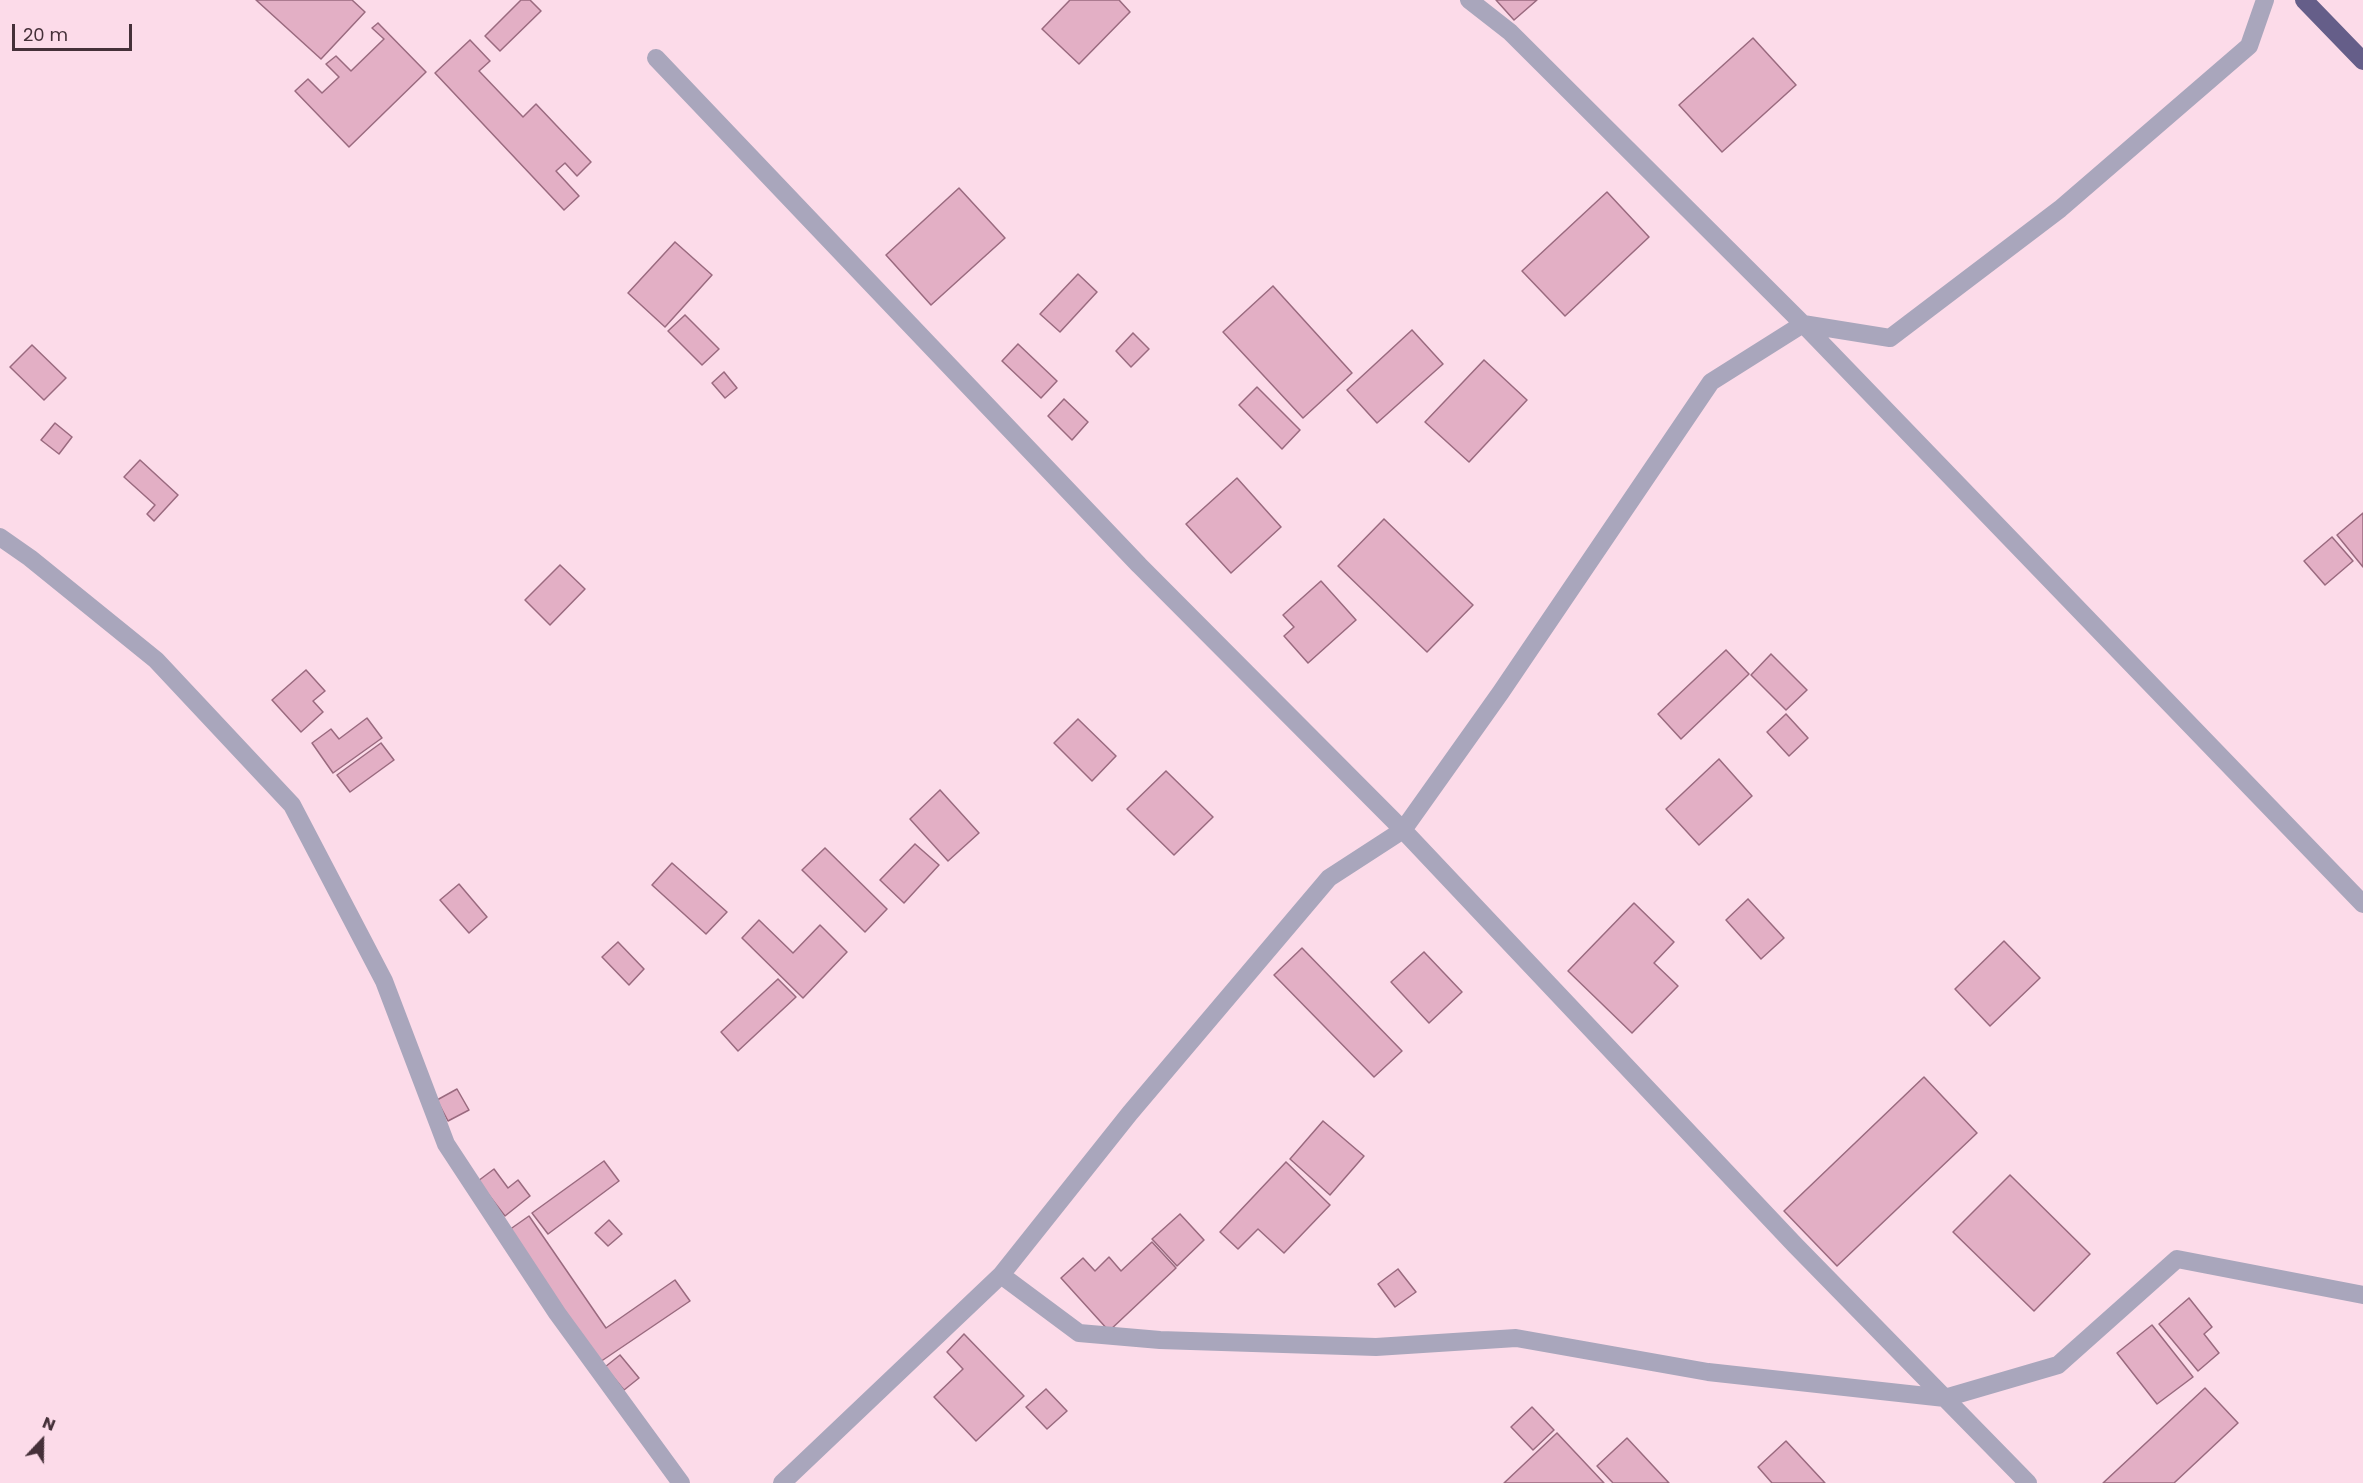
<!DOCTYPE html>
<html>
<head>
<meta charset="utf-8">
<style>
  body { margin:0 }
  #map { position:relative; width:2363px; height:1483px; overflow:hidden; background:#fcdbe9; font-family:Poppins,sans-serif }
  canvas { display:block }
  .north { position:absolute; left:12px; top:1411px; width:60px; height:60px; -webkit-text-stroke:4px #fcdbe9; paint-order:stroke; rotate:22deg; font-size:16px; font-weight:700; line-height:24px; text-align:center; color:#453039 }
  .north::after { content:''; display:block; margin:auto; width:21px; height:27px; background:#453039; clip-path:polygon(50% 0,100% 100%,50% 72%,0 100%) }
  .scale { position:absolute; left:12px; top:24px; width:120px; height:27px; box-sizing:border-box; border:3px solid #453039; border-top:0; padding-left:8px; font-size:18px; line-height:21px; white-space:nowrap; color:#453039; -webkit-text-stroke:4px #fcdbe9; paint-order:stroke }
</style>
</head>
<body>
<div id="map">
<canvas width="2363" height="1483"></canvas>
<div class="north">N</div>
<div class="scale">20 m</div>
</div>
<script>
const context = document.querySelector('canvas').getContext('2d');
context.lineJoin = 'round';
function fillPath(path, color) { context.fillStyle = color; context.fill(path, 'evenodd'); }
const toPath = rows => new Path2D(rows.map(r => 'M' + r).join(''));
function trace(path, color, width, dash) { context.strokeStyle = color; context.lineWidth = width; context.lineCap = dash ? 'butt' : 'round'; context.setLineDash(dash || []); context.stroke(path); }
const building = toPath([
  [256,0,352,0,365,12,321,59,256,0],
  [521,0,530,0,541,11,500,51,485,36,521,0],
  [1070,0,1119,0,1130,12,1079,64,1042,29,1070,0],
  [1496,0,1537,0,1514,20,1496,0],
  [378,23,426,72,349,147,295,91,308,79,322,93,339,77,326,64,336,56,351,71,384,39,372,28,378,23],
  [1753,38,1796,85,1722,152,1679,105,1753,38],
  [470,40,490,61,479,71,523,117,536,104,591,162,577,176,565,163,556,171,579,196,564,210,435,73,470,40],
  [959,188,1005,238,931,305,886,255,959,188],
  [1607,192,1649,237,1565,316,1522,271,1607,192],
  [675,242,712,275,665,327,628,293,675,242],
  [1078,274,1097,292,1060,332,1040,314,1078,274],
  [1273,286,1352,373,1303,418,1223,332,1273,286],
  [685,315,719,349,702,365,668,331,685,315],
  [1412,330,1443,364,1377,423,1347,390,1412,330],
  [1133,333,1149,349,1131,367,1116,351,1133,333],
  [1018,344,1057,381,1041,398,1002,361,1018,344],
  [32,345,66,378,44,400,10,367,32,345],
  [1484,360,1527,400,1469,462,1425,422,1484,360],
  [724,372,737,388,725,398,712,383,724,372],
  [1257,387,1300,430,1282,449,1239,405,1257,387],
  [1064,399,1088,422,1072,440,1048,416,1064,399],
  [55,423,72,437,59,454,41,440,55,423],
  [140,460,178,495,154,521,147,514,155,505,124,477,140,460],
  [1237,478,1281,527,1231,573,1186,524,1237,478],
  [2363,513,2363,567,2337,535,2363,513],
  [1384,519,1473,605,1427,652,1338,566,1384,519],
  [2332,537,2353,561,2325,585,2304,561,2332,537],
  [560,565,585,589,550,625,525,600,560,565],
  [1321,581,1356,620,1308,663,1284,636,1294,627,1283,615,1321,581],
  [1726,650,1749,674,1681,739,1658,714,1726,650],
  [1771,654,1807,690,1786,710,1751,675,1771,654],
  [306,670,325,691,313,701,323,712,301,732,272,700,306,670],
  [1786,714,1808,738,1789,756,1767,732,1786,714],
  [367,718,382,738,333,773,312,743,331,729,339,739,367,718],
  [1078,719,1116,756,1092,781,1054,743,1078,719],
  [381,743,394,760,350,792,337,775,381,743],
  [1719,759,1752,796,1699,845,1666,809,1719,759],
  [1166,771,1213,817,1174,855,1127,809,1166,771],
  [940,790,979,833,948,861,910,819,940,790],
  [915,844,939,865,904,903,880,880,915,844],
  [825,848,887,909,865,932,802,870,825,848],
  [672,863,727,912,706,934,652,885,672,863],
  [459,884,487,917,469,933,440,900,459,884],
  [1748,899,1784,938,1761,959,1726,920,1748,899],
  [1634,903,1674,942,1654,963,1678,986,1632,1033,1568,971,1634,903],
  [759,920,793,953,820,925,847,952,803,998,742,938,759,920],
  [2004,941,2040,978,1990,1026,1955,989,2004,941],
  [618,942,644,969,629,985,602,957,618,942],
  [1302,948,1402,1051,1374,1077,1274,975,1302,948],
  [1424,952,1462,992,1429,1023,1391,982,1424,952],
  [778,979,796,997,738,1051,721,1032,778,979],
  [1924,1077,1977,1133,1837,1266,1784,1211,1924,1077],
  [457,1089,469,1110,448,1121,437,1100,457,1089],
  [1323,1121,1364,1156,1330,1195,1290,1159,1323,1121],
  [604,1161,619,1181,548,1234,532,1213,604,1161],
  [1286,1162,1330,1205,1284,1253,1258,1229,1238,1249,1220,1232,1286,1162],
  [494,1169,508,1188,518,1180,530,1196,505,1216,478,1181,494,1169],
  [2010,1175,2090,1254,2034,1311,1953,1232,2010,1175],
  [1180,1214,1204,1240,1177,1266,1152,1239,1180,1214],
  [529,1216,606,1328,675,1280,690,1301,600,1362,509,1230,529,1216],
  [609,1220,622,1234,608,1246,595,1233,609,1220],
  [1152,1242,1176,1268,1109,1331,1061,1278,1083,1258,1095,1271,1109,1257,1121,1271,1152,1242],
  [1398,1269,1416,1292,1395,1307,1378,1284,1398,1269],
  [2189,1298,2212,1327,2204,1334,2219,1353,2198,1371,2159,1324,2189,1298],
  [2152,1325,2193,1377,2157,1404,2117,1353,2152,1325],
  [964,1334,1024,1396,976,1441,934,1397,963,1369,947,1352,964,1334],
  [620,1355,639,1378,624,1390,605,1367,620,1355],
  [2205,1388,2238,1423,2174,1483,2103,1483,2205,1388],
  [1046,1389,1067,1411,1047,1429,1026,1407,1046,1389],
  [1532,1407,1554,1430,1533,1450,1511,1427,1532,1407],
  [1557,1433,1604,1483,1504,1483,1557,1433],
  [1627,1438,1669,1483,1613,1483,1597,1466,1627,1438],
  [1786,1441,1825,1483,1772,1483,1758,1467,1786,1441]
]);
fillPath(building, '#e3afc5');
trace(building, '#9a6a7f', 1.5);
trace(toPath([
  [1469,0,1510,32,1803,324,2363,904],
  [656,58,1139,565,1403,830,1795,1245,2028,1483],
  [0,537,30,558,156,660,292,805,384,981,446,1144,557,1313,681,1483],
  [1001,1275,1079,1333,1160,1340,1376,1347,1516,1338,1708,1372,1945,1398,2058,1365,2177,1259,2363,1295],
  [782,1483,1001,1275,1130,1113,1329,878,1403,830,1501,692,1711,382,1803,324,1890,338,2060,209,2249,46,2265,0]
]), '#a9a6bc', 18);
trace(toPath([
  [2304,0,2363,61]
]), '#655e89', 18);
</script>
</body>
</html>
